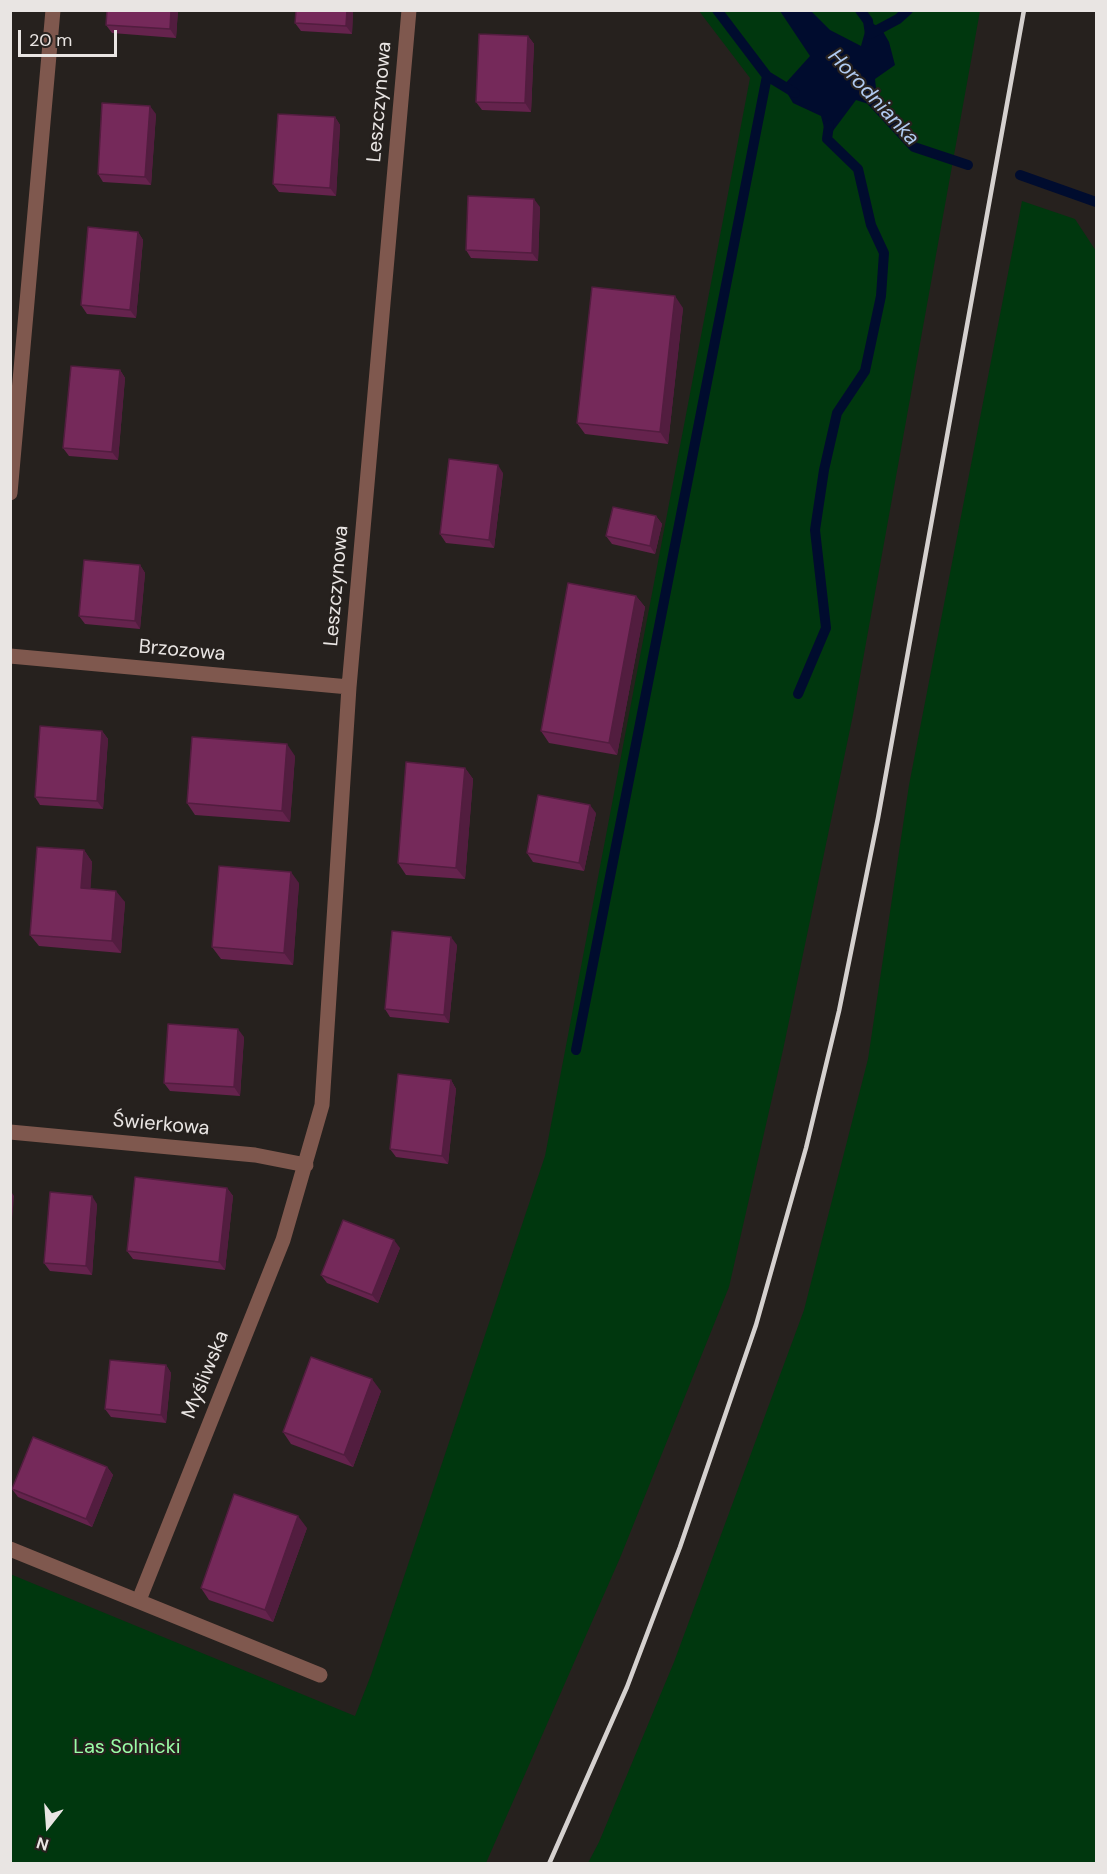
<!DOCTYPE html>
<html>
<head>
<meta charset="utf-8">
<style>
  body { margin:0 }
  #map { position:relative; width:1107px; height:1874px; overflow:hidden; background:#26211e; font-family:"DM Sans",sans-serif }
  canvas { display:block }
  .frame { position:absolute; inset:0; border:12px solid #e9e5e3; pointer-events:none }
  .north { position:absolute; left:18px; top:1796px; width:60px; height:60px; -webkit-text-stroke:4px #26211e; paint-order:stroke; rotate:197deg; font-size:16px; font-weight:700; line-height:24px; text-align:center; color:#e9e5e3 }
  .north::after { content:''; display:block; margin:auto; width:21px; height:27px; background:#e9e5e3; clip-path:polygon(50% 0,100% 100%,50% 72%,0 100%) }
  .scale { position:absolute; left:18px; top:30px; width:99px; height:27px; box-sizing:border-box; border:3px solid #e9e5e3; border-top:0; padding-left:8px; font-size:18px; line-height:21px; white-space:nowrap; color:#e9e5e3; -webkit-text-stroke:4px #26211e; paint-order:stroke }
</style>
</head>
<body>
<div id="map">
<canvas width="1107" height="1874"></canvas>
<div class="frame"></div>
<div class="north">N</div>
<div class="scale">20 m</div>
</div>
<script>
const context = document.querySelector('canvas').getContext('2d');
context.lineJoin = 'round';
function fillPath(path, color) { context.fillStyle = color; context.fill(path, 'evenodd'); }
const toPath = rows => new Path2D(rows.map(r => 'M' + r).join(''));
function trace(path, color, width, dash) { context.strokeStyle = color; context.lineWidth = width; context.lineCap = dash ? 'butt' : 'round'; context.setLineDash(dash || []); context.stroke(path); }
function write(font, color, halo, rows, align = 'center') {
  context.font = font + ' "DM Sans",sans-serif'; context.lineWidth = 4.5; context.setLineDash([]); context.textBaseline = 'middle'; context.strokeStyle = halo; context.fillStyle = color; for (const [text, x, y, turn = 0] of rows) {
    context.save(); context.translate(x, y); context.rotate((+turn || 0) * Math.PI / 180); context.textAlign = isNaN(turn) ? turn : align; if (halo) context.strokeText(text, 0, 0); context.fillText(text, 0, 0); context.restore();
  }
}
fillPath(toPath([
  [699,11,980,11,853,715,783,1050,729,1287,620,1558,486,1863,11,1863,10,1574,355,1716,371,1675,545,1156,750,78],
  [1022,201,1075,219,1096,251,1096,1863,588,1863,599,1842,674,1662,804,1310,868,1059,909,785]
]), '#00370e');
fillPath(toPath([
  [780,11,811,11,830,30,861,46,868,21,881,28,889,42,895,65,875,79,878,107,856,100,827,139,821,116,793,103,783,86,810,56]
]), '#000c2e');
trace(toPath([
  [717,10,767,76,795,93],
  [860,10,868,21,870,34],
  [870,34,898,19,908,10],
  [868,97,914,147,968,165],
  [1020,175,1096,202],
  [798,694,826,628,815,530,824,470,837,413,865,371,881,296,884,253,871,225,858,169,827,139,829,125],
  [576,1050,767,76]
]), '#000c2e', 10);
trace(toPath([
  [10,493,53,10],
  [10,656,349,687],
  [10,1132,255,1155,306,1165],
  [10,1549,320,1675],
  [139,1600,283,1240,322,1105,349,687,409,10]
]), '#7f584e', 15);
trace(toPath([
  [549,1864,627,1687,680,1547,756,1325,806,1148,839,1011,878,818,1024,10]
]), '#d5d1cf', 4.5);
fillPath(toPath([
  [178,10,176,38,112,33,106,25],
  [353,10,352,34,301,31,295,23],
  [528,36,534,44,531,112,482,110,476,102],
  [156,114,151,185,103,182,98,174],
  [335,117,340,125,336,196,279,192,273,184],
  [540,207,538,261,471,258,466,250],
  [138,232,143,240,136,318,87,314,81,305],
  [683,308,668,444,585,434,577,423],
  [120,370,125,378,118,460,69,456,63,448],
  [503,473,494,548,446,543,440,534],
  [656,516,662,524,655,554,612,544,606,536],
  [140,565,145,573,140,629,85,624,79,616],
  [636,596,645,607,617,755,549,743,541,731],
  [102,731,108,739,103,809,40,805,35,797],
  [295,756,290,822,195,815,187,803],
  [465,768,473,779,465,879,406,875,398,863],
  [596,813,584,871,533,862,527,853],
  [84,850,92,862,90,889,125,902,121,953,39,946,30,935],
  [299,883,293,965,221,959,212,947],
  [457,945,449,1023,390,1017,385,1009],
  [244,1037,240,1096,170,1091,164,1083],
  [451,1080,456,1089,448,1164,396,1157,390,1149],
  [227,1188,233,1196,225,1270,133,1259,127,1251],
  [97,1204,92,1275,50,1271,44,1263],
  [400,1248,378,1303,327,1283,321,1275],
  [166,1365,171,1373,166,1423,111,1417,105,1409],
  [381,1391,353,1467,291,1444,283,1432],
  [107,1467,113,1475,92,1527,18,1497,12,1489],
  [307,1528,273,1622,209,1600,201,1588]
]), '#65234d');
fillPath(toPath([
  [171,10,178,10,176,38,170,29],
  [347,10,353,10,352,34,346,26],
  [528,36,534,44,531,112,525,103],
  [150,106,156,114,151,185,145,177],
  [335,117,340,125,336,196,330,188],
  [534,199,540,207,538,261,532,253],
  [138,232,143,240,136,318,130,310],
  [675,296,683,308,668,444,660,432],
  [120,370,125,378,118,460,112,452],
  [498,465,503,473,494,548,489,540],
  [656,516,662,524,655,554,650,546],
  [140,565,145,573,140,629,135,621],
  [636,596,645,607,617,755,609,743],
  [102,731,108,739,103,809,97,801],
  [287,744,295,756,290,822,282,811],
  [465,768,473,779,465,879,456,868],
  [590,805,596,813,584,871,579,863],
  [84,850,92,862,90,900,81,888],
  [291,872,299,883,293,965,284,953],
  [116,891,125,902,121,953,112,941],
  [451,937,457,945,449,1023,444,1015],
  [238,1029,244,1037,240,1096,234,1087],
  [451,1080,456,1089,448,1164,442,1156],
  [227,1188,233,1196,225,1270,219,1262],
  [10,1190,14,1196,10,1242],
  [92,1196,97,1204,92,1275,86,1266],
  [394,1240,400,1248,378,1303,372,1295],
  [166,1365,171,1373,166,1423,161,1415],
  [372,1379,381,1391,353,1467,344,1455],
  [107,1467,113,1475,92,1527,86,1519],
  [298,1516,307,1528,273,1622,265,1610]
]), '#521d3f');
const building = toPath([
  [107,10,171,10,170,29,106,25,107,10],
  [296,10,347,10,346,26,295,23,296,10],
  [479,34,528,36,525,103,476,102,479,34],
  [102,103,150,106,145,177,98,174,102,103],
  [278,114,335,117,330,188,273,184,278,114],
  [468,196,534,199,532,253,466,250,468,196],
  [88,227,138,232,130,310,81,305,88,227],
  [592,287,675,296,660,432,577,423,592,287],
  [71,366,120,370,112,452,63,448,71,366],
  [449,459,498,465,489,540,440,534,449,459],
  [613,507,656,516,650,546,606,536,613,507],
  [84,560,140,565,135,621,79,616,84,560],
  [568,583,636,596,609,743,541,731,568,583],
  [40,726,102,731,97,801,35,797,40,726],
  [192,737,287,744,282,811,187,803,192,737],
  [406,762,465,768,456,868,398,863,406,762],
  [538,795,590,805,579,863,527,853,538,795],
  [37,847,84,850,81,888,116,891,112,941,30,935,37,847],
  [219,866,291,872,284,953,212,947,219,866],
  [392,931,451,937,444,1015,385,1009,392,931],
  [168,1024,238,1029,234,1087,164,1083,168,1024],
  [398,1074,451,1080,442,1156,390,1149,398,1074],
  [135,1177,227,1188,219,1262,127,1251,135,1177],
  [50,1192,92,1196,86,1266,44,1263,50,1192],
  [343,1220,394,1240,372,1295,321,1275,343,1220],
  [311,1357,372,1379,344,1455,283,1432,311,1357],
  [110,1360,166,1365,161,1415,105,1409,110,1360],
  [33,1437,107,1467,86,1519,12,1489,33,1437],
  [234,1494,298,1516,265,1610,201,1588,234,1494]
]);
fillPath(building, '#75295a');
trace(building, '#521d3f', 1.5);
write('20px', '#e9e5e3', '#26211e', [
  ["Leszczynowa",380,102,-85],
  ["Leszczynowa",337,586,-85],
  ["Brzozowa",182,651,5],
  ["Świerkowa",161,1125,5],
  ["Myśliwska",206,1375,-68]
]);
write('20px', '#9afea7', '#26211e', [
  ["Las Solnicki",127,1748]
]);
write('italic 21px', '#b0caf0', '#26211e', [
  ["Horodnianka",873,98,47]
]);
</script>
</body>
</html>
